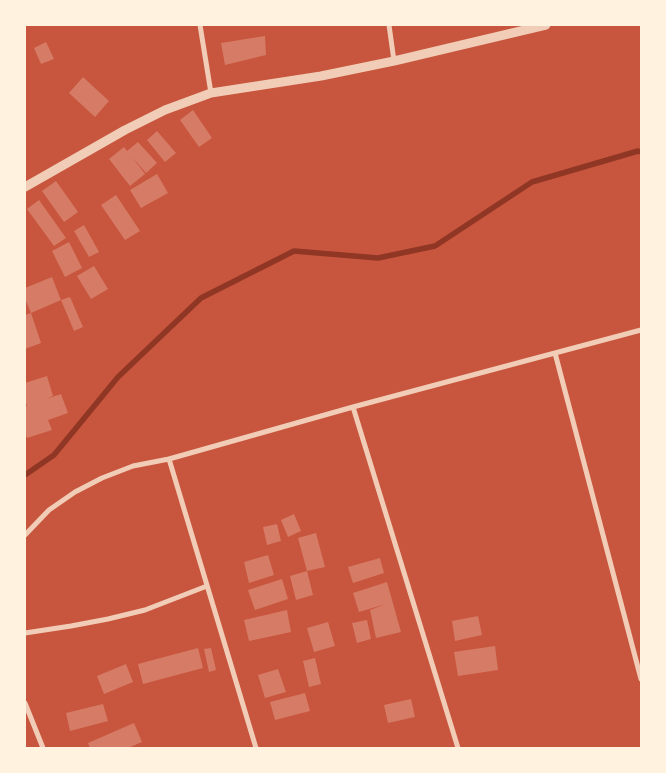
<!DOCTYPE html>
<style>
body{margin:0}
#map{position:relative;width:666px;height:773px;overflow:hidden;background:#c8553d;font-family:Cabin,sans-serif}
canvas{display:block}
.frame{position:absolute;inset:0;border:26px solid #fff3e0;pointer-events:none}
</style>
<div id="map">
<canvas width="666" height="773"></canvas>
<div class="frame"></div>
</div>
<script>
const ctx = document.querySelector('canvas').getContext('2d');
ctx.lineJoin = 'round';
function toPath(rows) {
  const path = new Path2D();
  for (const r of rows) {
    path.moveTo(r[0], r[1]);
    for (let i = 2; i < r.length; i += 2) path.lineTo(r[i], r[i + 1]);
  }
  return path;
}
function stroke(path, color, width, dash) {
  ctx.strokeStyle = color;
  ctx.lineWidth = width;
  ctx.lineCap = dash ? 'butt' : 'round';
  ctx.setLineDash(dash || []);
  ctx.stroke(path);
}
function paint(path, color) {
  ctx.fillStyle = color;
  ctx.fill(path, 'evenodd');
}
stroke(toPath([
 [25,475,54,455,118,377,201,298,294,251,378,258,435,246,532,182,638,151,641,152]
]), '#8f3625', 5.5);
paint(toPath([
 [265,36,266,55,225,65,221,43],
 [46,42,54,59,41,64,34,48],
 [83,77,109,101,95,117,69,93],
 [193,110,212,138,199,147,180,120],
 [157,131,176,153,165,162,147,140],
 [138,142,157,163,146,173,132,157,145,174,130,186,109,159,124,147,127,151],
 [157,174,168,193,141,208,130,190],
 [56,181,78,212,64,222,42,191],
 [116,195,140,231,125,240,101,205],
 [39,200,66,238,54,246,27,209],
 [84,225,99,252,89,257,74,231],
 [69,242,82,268,65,277,52,251],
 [94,266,108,289,91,299,77,276],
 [52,277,61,300,31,313,25,299,25,288],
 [70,297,83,327,74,331,61,300],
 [31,313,41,343,25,349,25,315],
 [47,376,53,396,46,399,61,394,68,413,48,420,52,430,27,438,25,432,25,407,27,406,25,400,25,383],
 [294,514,301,531,288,537,281,520],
 [277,524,281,541,267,545,263,527],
 [316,533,325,567,307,571,298,538],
 [268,555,274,575,249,583,244,562],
 [380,558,384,573,353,583,348,567],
 [307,571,313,595,296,600,290,576],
 [282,579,288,599,255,610,248,590],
 [387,582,401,632,376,638,370,610,386,604,359,612,353,593],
 [287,610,291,632,249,641,244,620],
 [478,616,482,635,455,641,452,621],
 [367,620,371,639,357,643,352,623],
 [328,622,335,646,314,652,307,628],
 [495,646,498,670,458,676,454,652],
 [198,648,203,668,143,684,138,664],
 [211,648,216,670,209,672,204,649],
 [315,658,321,684,309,687,303,661],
 [126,664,133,682,104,694,97,676],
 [278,669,286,692,265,698,258,675],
 [305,693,310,711,275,720,270,702],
 [411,699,415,717,388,723,384,705],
 [103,704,108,721,70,731,66,713],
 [134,723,142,742,128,748,90,748,88,743]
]), '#d67c66');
stroke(toPath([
 [200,25,211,93],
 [389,25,394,61],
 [555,353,641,679],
 [353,407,458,748],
 [169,459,256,748],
 [25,535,49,510,75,492,102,478,133,466,169,459,353,407,641,330],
 [25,633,71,626,108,619,145,610,207,586],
 [25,703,43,748]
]), '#f1ccb7', 5);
stroke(toPath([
 [25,187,125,130,165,110,211,93,321,76,394,61,546,25]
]), '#f1ccb7', 9);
</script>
